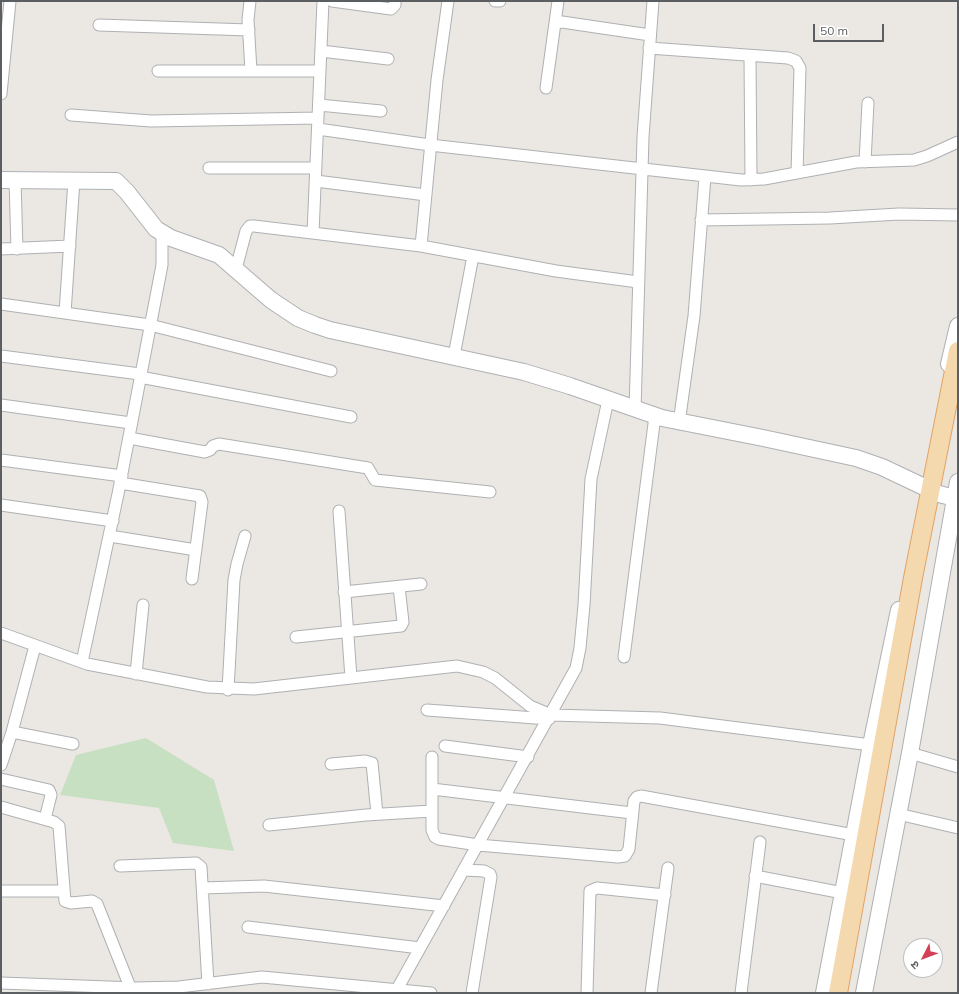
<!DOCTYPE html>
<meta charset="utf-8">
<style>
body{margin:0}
#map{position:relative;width:959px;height:994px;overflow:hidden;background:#ebe7e2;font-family:Mulish,"Noto Sans Devanagari",sans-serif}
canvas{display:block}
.frame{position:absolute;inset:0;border:2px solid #5b5f61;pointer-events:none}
.north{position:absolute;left:903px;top:938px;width:40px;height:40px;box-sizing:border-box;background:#fff;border:1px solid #bdbfc0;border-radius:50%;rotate:228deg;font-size:11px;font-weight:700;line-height:16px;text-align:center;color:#5b5f61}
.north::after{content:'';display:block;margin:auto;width:14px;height:18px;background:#d34056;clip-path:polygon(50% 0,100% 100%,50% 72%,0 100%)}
.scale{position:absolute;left:813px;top:24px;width:71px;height:18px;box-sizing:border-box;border:2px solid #5b5f61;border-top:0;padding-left:5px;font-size:12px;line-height:14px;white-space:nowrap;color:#5b5f61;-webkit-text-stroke:3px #fff;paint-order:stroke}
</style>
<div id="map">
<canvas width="959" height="994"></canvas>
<div class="frame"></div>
<div class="north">उ</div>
<div class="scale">50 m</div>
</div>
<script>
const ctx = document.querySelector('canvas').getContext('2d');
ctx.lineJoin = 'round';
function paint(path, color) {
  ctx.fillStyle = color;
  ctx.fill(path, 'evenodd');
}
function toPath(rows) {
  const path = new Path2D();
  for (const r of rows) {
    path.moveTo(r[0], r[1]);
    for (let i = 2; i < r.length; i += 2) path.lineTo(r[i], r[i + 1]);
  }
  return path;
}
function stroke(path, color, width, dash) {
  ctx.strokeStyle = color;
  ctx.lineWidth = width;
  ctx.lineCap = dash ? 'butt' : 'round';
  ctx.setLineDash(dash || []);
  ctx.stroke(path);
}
paint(toPath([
 [146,738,214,780,234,851,173,843,159,808,60,795,76,755]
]), '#c8e0c2');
const street = toPath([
 [250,1,248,20,251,71],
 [332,1,391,9,395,5,395,1],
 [495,1,500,1],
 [555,23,558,1],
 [99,25,249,30],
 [649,48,788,58,796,61,800,68,797,173],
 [321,51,388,59],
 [750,56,751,180],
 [158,71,320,71],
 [546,88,555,23,562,22,650,35],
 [1,94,10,1],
 [319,105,381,111],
 [71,115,151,121,318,118],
 [318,129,430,145,741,180,764,179,856,162,914,160,927,156,958,142],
 [865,162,868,103],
 [209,168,316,168],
 [15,180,17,249],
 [316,181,426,195],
 [701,220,830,218,899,214,958,215],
 [313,233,323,1],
 [421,246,437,80,448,1],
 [1,249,70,246],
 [236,269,246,231,250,226,254,226,421,246,556,271,638,282],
 [1,304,150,325,331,371],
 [65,313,74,180],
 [1,356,140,374],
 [454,356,473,256],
 [140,377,351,417],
 [1,405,131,423],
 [635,410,643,137,653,1],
 [679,423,694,316,705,177],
 [129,438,205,452,210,450,213,446,219,444,368,468,375,480,490,492],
 [1,460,122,476],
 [120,483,200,496,202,502,192,579],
 [1,505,113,521],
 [339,511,351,678],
 [110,536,196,550],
 [344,592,421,584],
 [1,633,87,664,207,687,254,689,457,666,483,672,495,678,530,706,551,715,660,718,871,745],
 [296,637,401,626,403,622,399,587],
 [624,657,655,416],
 [82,662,118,494,162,265,162,234],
 [136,674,143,605],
 [228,690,234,580,237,564,245,536],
 [427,710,549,719],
 [12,732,73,744],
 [445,746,528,757],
 [910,753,958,767],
 [432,757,432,830,435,837,439,839,478,845,618,857,625,856,629,849,634,801,637,797,641,796,854,835],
 [331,764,365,761,372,763,377,814],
 [1,765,12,732,35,646],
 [1,779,49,790,51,795,45,819],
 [432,789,632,813],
 [1,807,54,822,59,826,65,901,71,903,92,901,97,904,130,987],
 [898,814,958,828],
 [269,825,366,815,432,811],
 [120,866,196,863,201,867,208,984],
 [464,870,484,871,490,874,491,877,472,993],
 [755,876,843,893],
 [203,888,264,886,444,906],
 [1,891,63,891],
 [248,927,420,948],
 [1,983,135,988,179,987,262,977,431,993],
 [395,993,576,668,580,648,584,605,591,479,608,400],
 [587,993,590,891,597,888,665,895],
 [651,993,668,868],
 [741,993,760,842]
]);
const secondary = toPath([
 [1,180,116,181,127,192,156,229,171,238,219,255,271,300,298,318,315,325,330,330,524,372,570,386,662,418,763,438,856,458,882,467,939,494,955,498],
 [949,364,958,326],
 [824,993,871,745,899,610],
 [864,993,910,753,958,482]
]);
const primary = toPath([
 [838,993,913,578,958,351]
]);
stroke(street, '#aeb1b3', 13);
stroke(secondary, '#adb1b4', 18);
stroke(primary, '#e0a367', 20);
stroke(street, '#fff', 11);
stroke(secondary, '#fff', 16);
stroke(primary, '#f5d9ae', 18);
</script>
